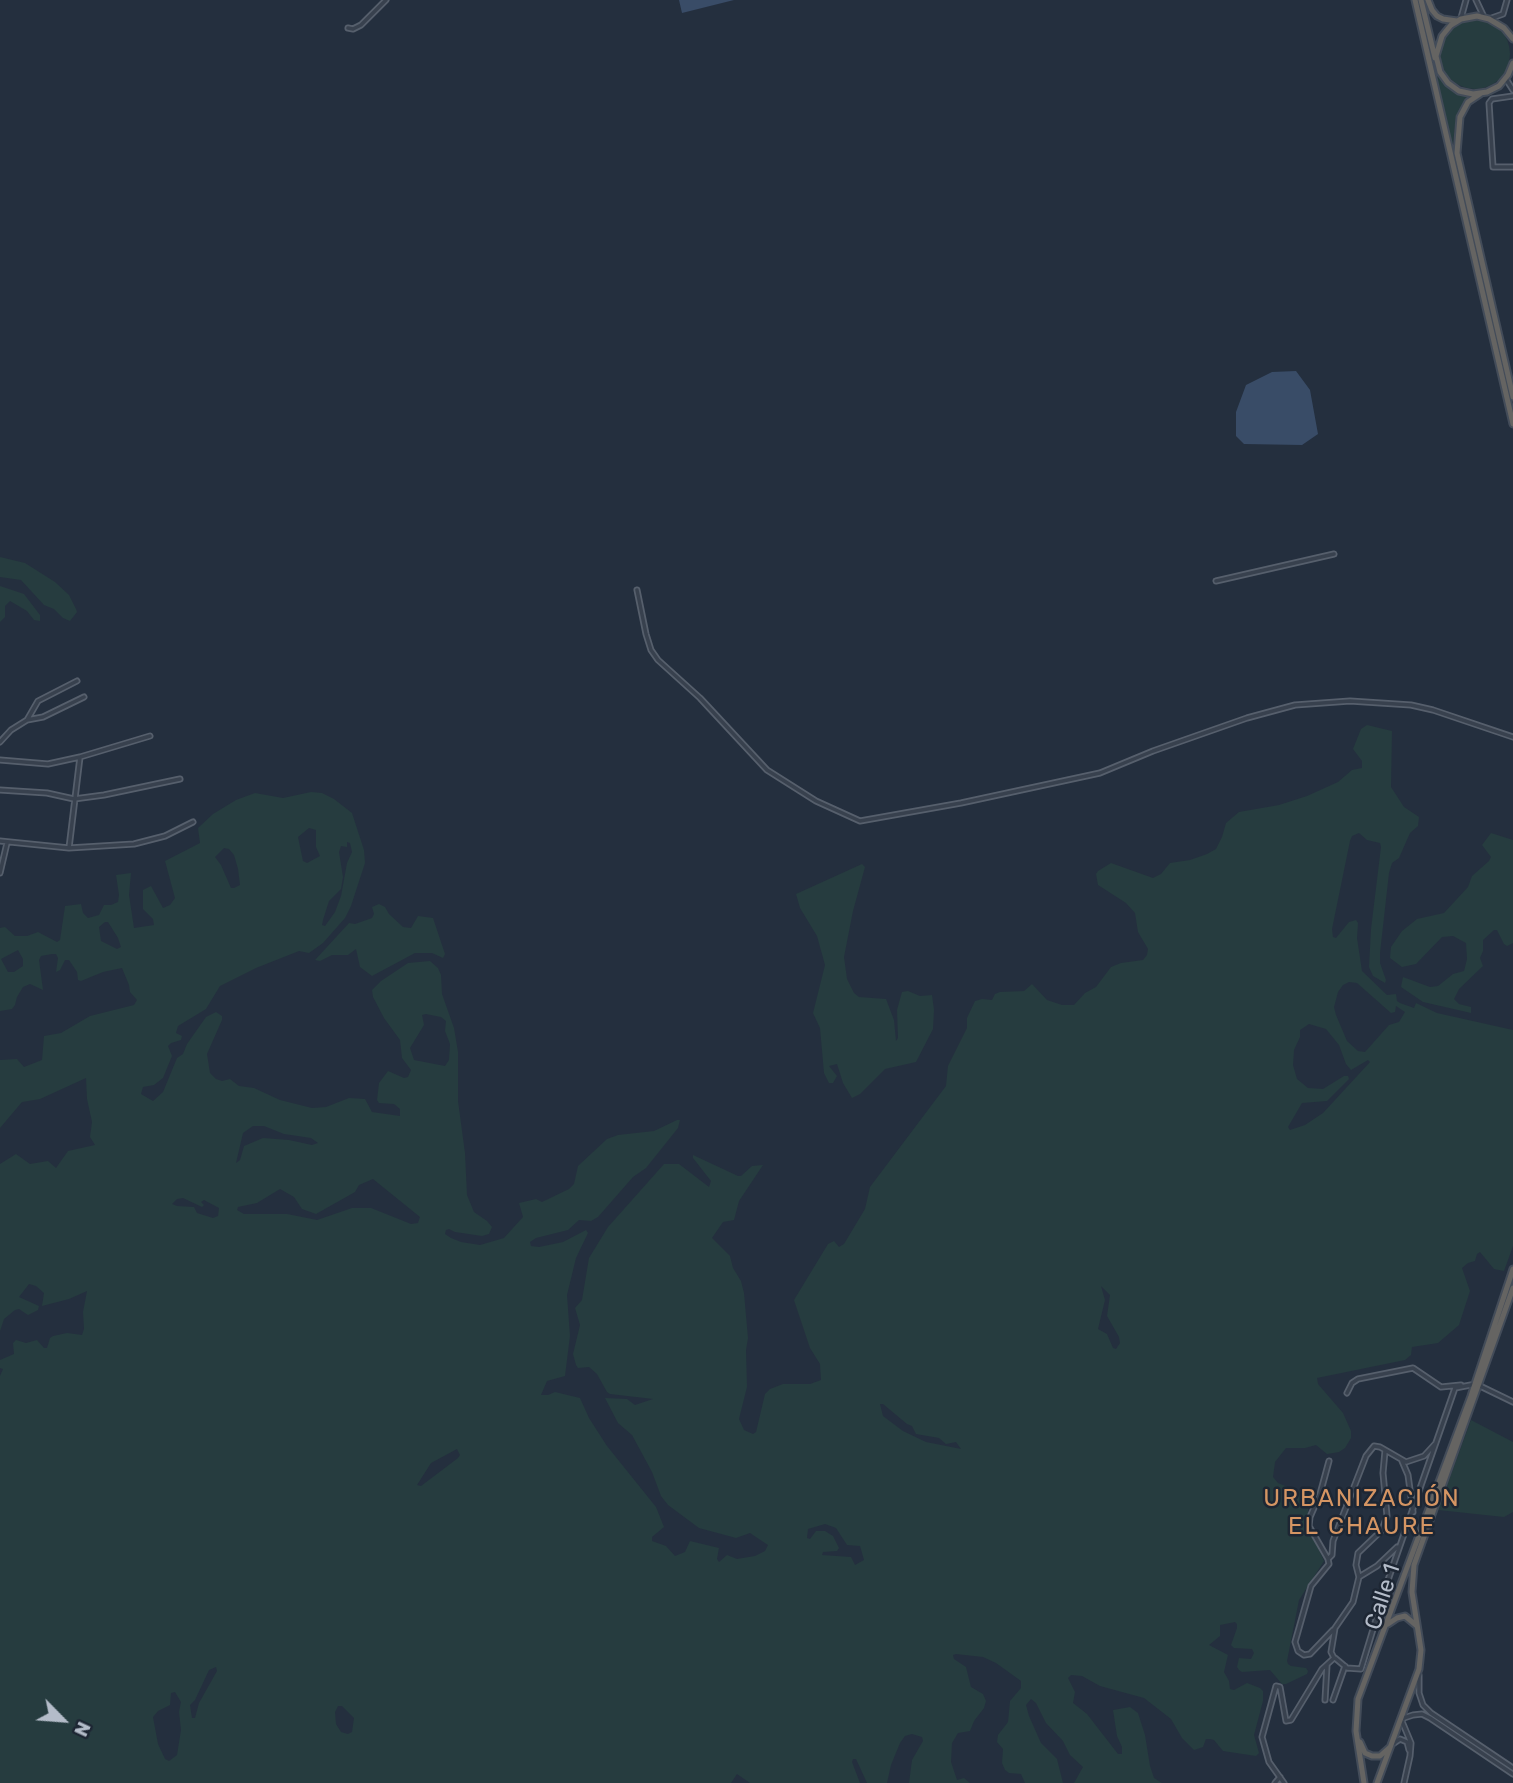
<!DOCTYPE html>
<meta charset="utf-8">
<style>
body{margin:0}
#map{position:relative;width:1513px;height:1783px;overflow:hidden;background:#242f3e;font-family:Rubik,sans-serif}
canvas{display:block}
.north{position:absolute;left:28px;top:1685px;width:70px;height:70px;-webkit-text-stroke:5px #1d2633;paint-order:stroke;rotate:115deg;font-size:19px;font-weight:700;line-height:28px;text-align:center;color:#b4bcc9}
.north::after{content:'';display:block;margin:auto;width:24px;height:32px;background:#b4bcc9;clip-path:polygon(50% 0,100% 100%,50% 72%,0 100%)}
</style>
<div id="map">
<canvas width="1513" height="1783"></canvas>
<div class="north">N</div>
</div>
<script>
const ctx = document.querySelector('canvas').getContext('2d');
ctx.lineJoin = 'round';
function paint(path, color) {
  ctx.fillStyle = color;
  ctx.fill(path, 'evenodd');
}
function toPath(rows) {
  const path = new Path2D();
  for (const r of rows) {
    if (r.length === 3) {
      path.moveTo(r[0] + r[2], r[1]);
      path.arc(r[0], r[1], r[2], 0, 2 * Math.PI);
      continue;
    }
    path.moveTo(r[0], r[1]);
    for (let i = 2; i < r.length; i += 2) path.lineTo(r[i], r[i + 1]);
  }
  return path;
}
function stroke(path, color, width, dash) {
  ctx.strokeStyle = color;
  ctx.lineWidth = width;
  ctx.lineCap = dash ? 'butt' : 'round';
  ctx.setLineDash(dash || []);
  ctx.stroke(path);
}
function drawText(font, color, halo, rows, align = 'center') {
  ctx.font = font + ' Rubik,sans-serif';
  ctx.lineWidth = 5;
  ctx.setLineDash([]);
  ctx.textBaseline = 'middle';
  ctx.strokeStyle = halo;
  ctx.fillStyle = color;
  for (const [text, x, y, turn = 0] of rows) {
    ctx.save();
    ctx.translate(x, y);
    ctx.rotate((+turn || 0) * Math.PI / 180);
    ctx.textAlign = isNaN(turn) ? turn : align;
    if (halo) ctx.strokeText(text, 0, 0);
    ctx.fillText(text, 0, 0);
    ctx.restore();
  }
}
paint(toPath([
 [1475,54,35],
 [1437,77,1468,98,1456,116,1453,143,1450,143],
 [0,557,25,563,55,582,69,595,76,609,77,612,70,621,63,618,54,609,44,605,21,580,0,577],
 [0,586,24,594,40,615,40,621,34,620,27,611,10,601,5,606,5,617,0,622],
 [1367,725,1392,731,1391,787,1404,807,1419,817,1418,826,1410,833,1399,858,1392,863,1389,873,1380,953,1380,963,1386,980,1385,983,1373,976,1369,967,1371,929,1381,847,1380,843,1367,840,1359,833,1352,836,1350,841,1332,929,1333,937,1336,938,1349,922,1356,920,1358,923,1357,938,1362,971,1387,995,1396,994,1397,1001,1400,1003,1414,1008,1416,1003,1437,1013,1513,1030,1513,1246,1504,1271,1494,1269,1480,1252,1477,1254,1475,1261,1468,1263,1462,1268,1470,1291,1459,1325,1438,1343,1412,1347,1411,1355,1405,1360,1317,1378,1318,1384,1343,1413,1351,1431,1351,1438,1345,1448,1339,1452,1327,1454,1316,1445,1305,1448,1286,1448,1275,1462,1273,1477,1278,1483,1295,1490,1302,1491,1312,1486,1313,1490,1308,1510,1308,1526,1324,1561,1299,1600,1287,1661,1288,1664,1291,1666,1306,1668,1308,1671,1307,1674,1286,1684,1282,1684,1270,1670,1242,1672,1239,1670,1237,1667,1239,1658,1251,1659,1254,1653,1252,1649,1234,1648,1231,1645,1237,1628,1237,1624,1235,1622,1220,1625,1220,1636,1209,1645,1228,1655,1224,1672,1229,1681,1230,1689,1234,1690,1247,1683,1260,1688,1263,1691,1263,1701,1254,1735,1259,1753,1256,1756,1223,1751,1214,1740,1210,1739,1206,1739,1203,1747,1194,1750,1182,1738,1171,1719,1144,1698,1100,1686,1082,1676,1071,1675,1068,1678,1075,1692,1073,1703,1087,1714,1118,1754,1122,1754,1122,1747,1117,1736,1113,1710,1130,1707,1138,1713,1145,1735,1150,1766,1154,1778,1162,1783,1074,1783,1083,1767,1070,1755,1063,1741,1046,1723,1036,1703,1031,1699,1026,1705,1029,1716,1041,1743,1057,1759,1063,1783,1025,1783,1021,1774,1009,1773,1005,1770,1002,1763,1003,1749,997,1742,998,1735,1008,1722,1010,1701,1021,1688,1021,1681,996,1663,983,1657,956,1654,953,1655,954,1659,966,1667,971,1687,983,1694,986,1701,984,1708,974,1721,970,1731,958,1733,952,1743,951,1762,957,1780,964,1778,970,1783,909,1783,912,1760,923,1741,922,1737,912,1734,905,1736,900,1743,891,1765,887,1783,867,1783,856,1759,853,1759,852,1762,860,1783,750,1783,737,1774,731,1783,0,1783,0,1376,3,1369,0,1368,0,1360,14,1354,13,1343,16,1340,26,1343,37,1340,44,1348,47,1348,50,1338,53,1336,67,1333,82,1335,84,1329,83,1312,87,1291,69,1299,42,1306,44,1293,36,1286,29,1284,19,1297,39,1306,38,1310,28,1315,19,1309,15,1310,4,1319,0,1331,0,1164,16,1154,30,1164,48,1161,56,1168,68,1151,95,1145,90,1137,92,1122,87,1099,86,1078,40,1099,22,1102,0,1128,0,1060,17,1059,24,1067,42,1060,44,1036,61,1033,90,1016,134,1005,137,1000,130,992,129,985,122,968,103,972,81,981,78,980,77,972,69,960,65,960,60,970,56,972,58,958,56,954,52,954,41,956,39,960,43,990,30,984,23,987,17,997,15,1005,12,1009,0,1011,0,928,5,927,15,936,27,936,38,932,57,942,60,940,65,906,81,904,83,913,88,918,99,915,104,905,111,905,118,902,119,895,116,875,131,873,129,895,134,928,154,925,153,919,143,909,143,890,151,886,163,908,170,905,175,898,165,861,200,843,198,828,213,814,236,800,255,793,283,798,311,792,322,793,334,799,352,813,364,850,365,863,351,906,345,918,323,943,309,953,299,951,256,968,220,986,206,1009,178,1026,176,1033,182,1036,181,1040,171,1043,168,1046,172,1056,163,1078,154,1085,143,1087,141,1094,153,1101,163,1092,177,1058,183,1054,187,1044,206,1017,216,1012,222,1016,222,1020,207,1054,210,1073,216,1079,222,1081,230,1079,239,1086,254,1088,280,1100,312,1108,326,1107,349,1098,365,1099,372,1112,400,1116,400,1109,394,1104,379,1103,377,1100,379,1083,388,1071,404,1078,408,1077,411,1070,402,1058,400,1040,384,1018,373,997,372,990,381,981,408,963,430,961,438,968,441,975,442,994,454,1028,458,1052,458,1101,465,1153,467,1195,474,1212,487,1221,492,1227,489,1234,482,1236,455,1232,449,1229,446,1230,445,1234,451,1238,461,1242,480,1245,504,1238,523,1217,519,1203,536,1199,542,1202,569,1189,574,1184,578,1166,607,1139,618,1135,654,1131,677,1120,680,1120,678,1128,646,1168,633,1177,598,1217,591,1221,579,1220,568,1230,536,1238,530,1242,531,1246,539,1247,563,1242,586,1230,588,1233,576,1258,567,1295,570,1336,565,1376,547,1381,541,1395,548,1395,555,1392,580,1398,589,1418,607,1446,656,1507,664,1527,652,1537,652,1541,666,1546,675,1556,685,1552,690,1541,719,1548,717,1559,719,1562,727,1555,737,1559,755,1556,765,1551,768,1545,750,1533,736,1538,699,1528,668,1505,661,1496,652,1472,632,1435,618,1423,605,1398,627,1399,635,1405,653,1399,610,1394,607,1392,597,1374,589,1367,578,1368,576,1365,573,1354,580,1325,575,1308,582,1300,589,1258,608,1227,664,1164,679,1164,709,1187,711,1181,693,1158,693,1155,738,1176,741,1176,752,1166,763,1165,739,1201,734,1220,723,1222,712,1238,730,1256,733,1268,741,1281,744,1293,748,1338,746,1350,747,1387,739,1419,744,1430,753,1434,756,1432,765,1394,770,1389,783,1384,810,1384,821,1380,820,1364,810,1348,794,1300,828,1244,834,1241,839,1247,844,1244,865,1209,870,1187,946,1086,948,1066,967,1028,967,1018,975,1001,982,999,992,1000,995,994,1000,992,1024,991,1032,984,1047,1000,1062,1005,1074,1005,1085,993,1096,987,1111,967,1121,963,1143,960,1147,955,1148,949,1138,932,1135,913,1126,903,1098,885,1096,874,1098,871,1111,863,1153,878,1161,874,1170,863,1190,860,1207,854,1216,849,1222,837,1226,823,1239,812,1279,805,1307,796,1338,782,1352,770,1362,768,1362,761,1353,749,1361,729],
 [309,828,316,830,316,847,320,856,307,863,303,861,298,837],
 [347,842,350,843,352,852,347,863,341,896,335,912,325,926,322,925,323,920,329,901,341,889,343,877,339,852,341,846,347,847],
 [224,848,229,849,234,855,238,869,240,885,234,888,231,888,221,865,215,857],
 [105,922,108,922,118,938,121,947,117,949,101,941,99,927],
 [18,950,23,959,23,966,14,972,8,972,1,959],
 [1349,982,1357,983,1391,1013,1395,1012,1396,1006,1405,1012,1399,1022,1389,1025,1365,1052,1358,1051,1347,1041,1336,1015,1334,1007,1338,992,1343,985],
 [426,1014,441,1017,446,1021,445,1031,450,1044,449,1060,445,1066,414,1060,410,1048,424,1025,422,1015],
 [1309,1024,1326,1029,1339,1045,1346,1064,1351,1070,1368,1060,1370,1062,1323,1113,1305,1125,1290,1130,1288,1127,1302,1103,1327,1101,1349,1079,1348,1076,1344,1076,1323,1089,1308,1088,1297,1079,1293,1065,1294,1050,1300,1037,1300,1030],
 [253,1126,264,1126,284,1134,311,1138,318,1143,312,1145,289,1140,263,1138,244,1146,240,1160,236,1163,243,1133],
 [373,1179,420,1217,418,1223,411,1224,371,1208,352,1208,317,1220,287,1214,244,1214,237,1210,238,1207,257,1203,280,1189,294,1197,302,1209,316,1214,355,1192,359,1185],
 [183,1198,202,1207,204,1205,201,1202,204,1200,219,1208,218,1216,213,1218,197,1213,194,1207,177,1206,172,1204,177,1199],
 [1101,1286,1110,1295,1107,1316,1119,1337,1120,1343,1116,1349,1113,1348,1107,1334,1098,1329,1105,1300],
 [880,1404,883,1404,907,1424,912,1426,916,1434,939,1438,946,1444,956,1442,961,1449,926,1442,903,1431,883,1416],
 [457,1449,460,1455,458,1458,421,1486,417,1485,431,1463],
 [825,1524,836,1528,847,1545,860,1546,864,1560,855,1565,851,1557,822,1555,823,1552,837,1551,839,1548,833,1536,825,1531,816,1531,810,1539,807,1538,808,1529],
 [216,1667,217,1671,199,1703,195,1718,192,1718,190,1705,195,1700,209,1670],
 [175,1692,181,1702,179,1712,181,1730,177,1755,169,1761,165,1759,158,1744,153,1717,158,1711,170,1705,171,1693],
 [338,1706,342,1706,354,1718,352,1732,348,1734,341,1732,336,1724,335,1712],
 [1491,833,1513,840,1513,943,1507,946,1504,944,1497,930,1494,930,1483,940,1483,951,1480,958,1483,966,1459,989,1454,999,1459,1004,1471,1007,1471,1013,1423,1002,1401,987,1403,977,1430,987,1438,986,1453,974,1464,971,1467,959,1466,943,1453,936,1442,937,1416,964,1402,967,1390,958,1391,947,1402,931,1417,919,1444,913,1468,887,1472,876,1489,861,1491,857,1482,845],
 [862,864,865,867,853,911,844,957,847,979,854,993,859,997,886,999,894,1020,896,1041,898,1038,897,1010,902,992,908,991,920,996,932,995,934,1010,933,1029,916,1062,885,1069,860,1094,852,1098,843,1083,837,1064,829,1066,837,1076,833,1083,829,1083,824,1073,820,1028,813,1013,825,965,817,936,800,908,796,894],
 [379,904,385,907,389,914,403,927,411,928,418,916,433,918,445,954,443,958,432,953,415,953,372,976,360,967,356,949,348,955,332,955,320,961,315,960,349,923,355,924,372,918,374,914,372,907],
 [1471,1420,1513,1442,1513,1512,1504,1517,1438,1510]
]), '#263c3f');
paint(toPath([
 [679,0,734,0,682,13],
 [1296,371,1310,390,1318,434,1302,445,1244,444,1236,436,1236,412,1246,385,1272,372]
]), '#394c67');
const minor = toPath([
 [1476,0,1484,17],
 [1461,18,1466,0],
 [348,28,353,29,361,25,386,0],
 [1506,79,1513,90],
 [1513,96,1492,99,1489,103,1493,167,1513,167],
 [1216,581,1334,554],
 [637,590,646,634,651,650,658,660,700,698,767,770,816,801,860,821,961,803,1100,773,1153,751,1247,718,1295,705,1350,701,1411,705,1433,710,1513,737],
 [27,720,43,717,84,697],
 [0,742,11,730,27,720,38,701,77,681],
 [0,760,48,764,80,757,150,736],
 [0,790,47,793,74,799,104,795,180,779],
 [0,841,69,848,134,844,165,836,193,822],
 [69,848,80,757],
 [0,873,7,843],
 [1480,1386,1513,1402],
 [1347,1393,1352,1383,1358,1379,1413,1368,1441,1387,1461,1385],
 [1402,1461,1408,1475,1413,1512],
 [1328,1559,1309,1526,1310,1517,1320,1494,1329,1461],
 [1359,1577,1377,1566,1397,1547],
 [1333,1630,1310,1654,1304,1655,1298,1651,1295,1642,1311,1586,1329,1564,1328,1559,1332,1555,1333,1541,1366,1456,1374,1446,1380,1447,1406,1462,1424,1456,1435,1444],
 [1335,1658,1347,1668,1361,1669,1388,1580,1455,1388,1476,1384],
 [1419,1675,1419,1693,1423,1705,1431,1713,1513,1768],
 [1325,1700,1327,1665],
 [1333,1700,1345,1666],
 [1391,1745,1400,1739,1407,1742,1409,1750],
 [1275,1783,1280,1777],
 [1284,1783,1269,1762,1262,1737,1276,1686,1280,1687,1286,1721,1291,1720,1322,1669,1334,1658,1331,1652,1335,1628,1353,1602,1359,1577,1356,1565,1358,1553,1382,1530,1387,1516,1383,1473,1385,1451],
 [1404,1783,1410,1756,1411,1743,1401,1719,1413,1715,1422,1714,1430,1718,1513,1774]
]);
const tertiary = toPath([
 [1489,19,1503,14,1507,0]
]);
const trunk = toPath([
 [1415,0,1513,424],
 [1421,0,1435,58],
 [1428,0,1432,10,1437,16,1443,19,1457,21],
 [1513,39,1504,28,1489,19,1477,16,1461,19,1451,25,1442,36,1436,56,1440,72,1448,83,1459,91,1473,94,1487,92,1499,86,1508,75,1513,63],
 [1480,94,1468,102,1460,117,1457,153,1513,397],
 [1388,1624,1397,1618,1405,1616,1417,1626],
 [1360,1742,1365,1753,1372,1756,1380,1756,1389,1748],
 [1364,1783,1356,1731,1358,1699,1471,1396,1513,1269],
 [1377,1783,1419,1669,1421,1650,1412,1592,1414,1565,1513,1288]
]);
stroke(minor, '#565f6c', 7);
stroke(tertiary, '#565f6c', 7);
stroke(trunk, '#434c59', 9);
stroke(minor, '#38414e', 3.5);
stroke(tertiary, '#38414e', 3.5);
stroke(trunk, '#656462', 5);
drawText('23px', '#b4bcc9', '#1d2633', [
 ["Calle 1",1383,1597,-72]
]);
ctx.letterSpacing = '2px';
drawText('24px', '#d59563', '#1d2633', [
 ["URBANIZACIÓN",1362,1499],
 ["EL CHAURE",1362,1527]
]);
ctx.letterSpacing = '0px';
</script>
